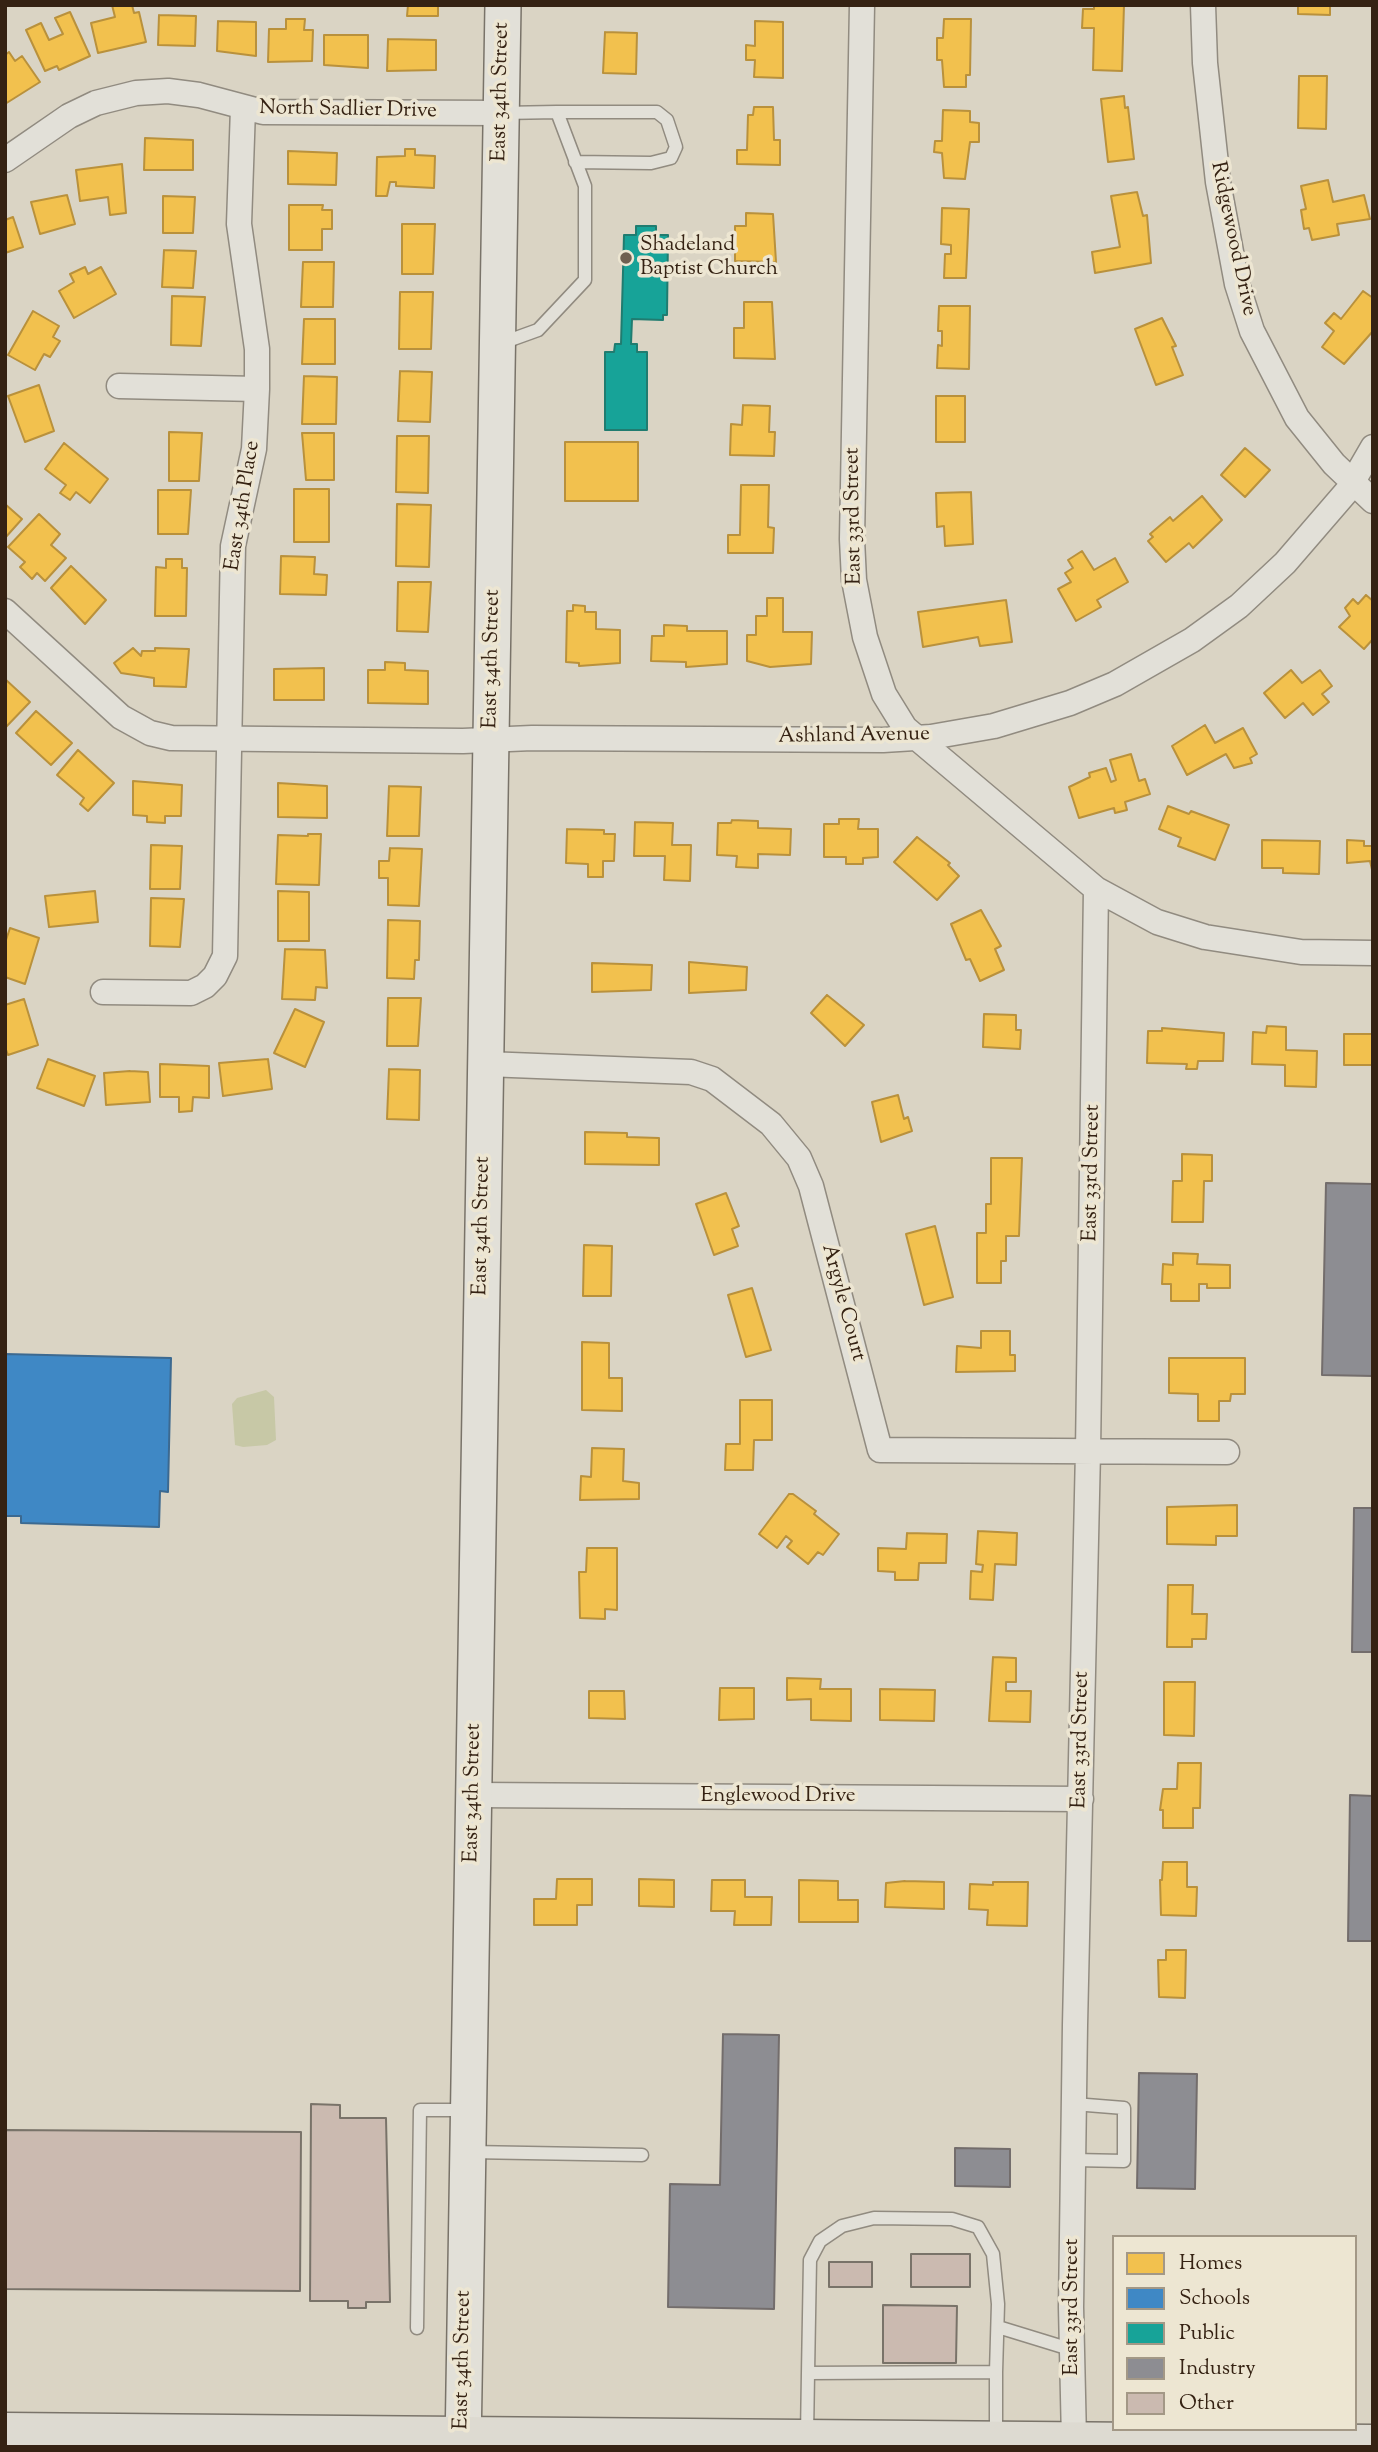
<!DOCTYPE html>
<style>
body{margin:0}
#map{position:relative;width:1378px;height:2452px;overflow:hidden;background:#dad4c4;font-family:"Sorts Mill Goudy",serif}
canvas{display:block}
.frame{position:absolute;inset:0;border:7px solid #352213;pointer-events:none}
.legend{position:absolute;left:1112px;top:2235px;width:245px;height:196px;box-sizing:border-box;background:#ede6d2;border:2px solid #a39886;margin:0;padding:9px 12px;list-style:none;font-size:21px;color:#352213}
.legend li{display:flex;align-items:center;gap:14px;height:35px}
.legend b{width:35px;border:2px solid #a39886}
</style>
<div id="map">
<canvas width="1378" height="2452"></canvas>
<div class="frame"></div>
<ul class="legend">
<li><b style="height:19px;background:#f2c14e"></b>Homes</li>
<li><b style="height:19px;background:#3f88c5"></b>Schools</li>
<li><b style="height:19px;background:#17a398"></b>Public</li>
<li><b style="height:19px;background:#8d8d92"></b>Industry</li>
<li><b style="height:19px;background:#cbbab0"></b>Other</li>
</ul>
</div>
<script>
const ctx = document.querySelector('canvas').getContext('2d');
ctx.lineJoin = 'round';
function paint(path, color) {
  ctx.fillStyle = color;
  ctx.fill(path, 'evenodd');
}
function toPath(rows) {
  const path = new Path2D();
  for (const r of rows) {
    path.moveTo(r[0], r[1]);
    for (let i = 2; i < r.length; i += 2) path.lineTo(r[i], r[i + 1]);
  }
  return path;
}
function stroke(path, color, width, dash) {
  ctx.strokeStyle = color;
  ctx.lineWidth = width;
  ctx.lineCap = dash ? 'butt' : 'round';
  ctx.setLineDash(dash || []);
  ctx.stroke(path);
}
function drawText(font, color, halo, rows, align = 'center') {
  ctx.font = font + ' "Sorts Mill Goudy",serif';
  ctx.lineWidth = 7;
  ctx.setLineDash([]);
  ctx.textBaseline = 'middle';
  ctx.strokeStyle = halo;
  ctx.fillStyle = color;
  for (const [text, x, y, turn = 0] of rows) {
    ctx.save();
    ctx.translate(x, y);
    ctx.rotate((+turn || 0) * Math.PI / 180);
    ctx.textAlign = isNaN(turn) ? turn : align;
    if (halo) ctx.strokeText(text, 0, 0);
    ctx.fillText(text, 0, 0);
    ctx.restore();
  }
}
paint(toPath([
 [266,1390,274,1397,276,1440,267,1445,243,1447,235,1445,232,1404,237,1398]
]), '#c7c8a6');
const homes = toPath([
 [112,5,132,5,134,13,139,12,146,42,98,53,91,23,115,17,112,5],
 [408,5,438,5,438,16,407,16,408,5],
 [1094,5,1124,5,1122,71,1093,70,1094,28,1082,28,1083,9,1094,9,1094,5],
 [1298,5,1330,5,1330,15,1298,14,1298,5],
 [70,12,90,56,59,70,57,66,45,71,26,30,41,23,49,40,63,34,55,18,70,12],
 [159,15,196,16,195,46,158,45,159,15],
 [286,19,305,19,304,30,313,30,312,61,268,62,269,29,286,29,286,19],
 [944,19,971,19,970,75,966,75,966,87,944,87,942,60,937,60,937,38,943,38,944,19],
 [218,21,256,22,256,56,217,51,218,21],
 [755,21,783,22,783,78,754,77,755,60,746,60,746,45,755,46,755,21],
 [605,32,637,33,636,74,603,73,605,32],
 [324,35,368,35,368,68,324,65,324,35],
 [388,39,436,40,436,70,387,71,388,39],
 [9,52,15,61,22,56,40,82,5,104,5,55,9,52],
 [1299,76,1327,76,1326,129,1298,128,1299,76],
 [1124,96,1125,108,1128,107,1134,159,1108,162,1101,99,1124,96],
 [754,107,773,107,774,140,780,140,780,165,737,164,737,150,747,150,748,115,753,115,754,107],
 [943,110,970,111,970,122,979,123,979,142,970,142,965,179,944,178,942,153,934,152,935,141,942,141,943,110],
 [145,138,193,140,193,170,144,170,145,138],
 [405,149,415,149,415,155,435,156,434,188,396,186,396,182,390,182,387,196,376,196,377,157,405,156,405,149],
 [288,151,337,153,336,185,288,184,288,151],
 [122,164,126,213,110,215,108,197,80,201,76,170,122,164],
 [1328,180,1333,202,1364,195,1370,219,1337,224,1339,235,1312,240,1309,228,1304,229,1301,210,1306,209,1301,186,1328,180],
 [1137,192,1143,216,1147,215,1151,263,1095,273,1092,252,1120,247,1111,196,1137,192],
 [67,195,75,224,40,234,31,202,67,195],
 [163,196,195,197,193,233,163,233,163,196],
 [289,205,323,205,322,210,332,210,332,229,322,229,322,250,289,250,289,205],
 [942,208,969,209,966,278,944,278,945,254,951,254,951,245,941,244,942,208],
 [746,213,773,214,776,262,735,261,735,226,746,226,746,213],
 [13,217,23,247,5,253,5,220,13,217],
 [402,224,435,224,433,274,402,274,402,224],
 [164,250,196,251,193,288,162,287,164,250],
 [303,262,334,262,333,307,301,307,303,262],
 [85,267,88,274,101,267,116,294,74,318,59,291,74,282,70,274,85,267],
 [1363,291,1373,298,1373,331,1344,364,1322,347,1334,331,1325,323,1334,313,1341,319,1363,291],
 [400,292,433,292,431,349,399,349,400,292],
 [172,296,205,297,201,346,171,345,172,296],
 [744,302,772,302,775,359,734,358,734,328,744,328,744,302],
 [939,306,970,306,969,369,937,368,938,345,942,346,942,331,938,331,939,306],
 [33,311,59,326,53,337,60,341,50,357,44,354,35,370,8,355,33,311],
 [1162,318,1176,346,1172,347,1183,375,1156,385,1135,329,1162,318],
 [304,319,335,319,335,364,302,364,304,319],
 [400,371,432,372,430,422,398,421,400,371],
 [304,376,337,377,336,424,302,424,304,376],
 [39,385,54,431,25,442,8,396,39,385],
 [936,396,965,396,965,442,936,442,936,396],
 [743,405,770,406,769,432,775,432,774,456,730,455,731,424,742,425,743,405],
 [169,432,202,433,199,481,169,481,169,432],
 [302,433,334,433,334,480,306,480,302,433],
 [397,436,429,436,428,493,396,492,397,436],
 [565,442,638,442,638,501,565,501,565,442],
 [64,443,108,479,90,503,76,492,70,500,60,493,66,485,45,469,64,443],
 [1245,448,1270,470,1245,497,1221,475,1245,448],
 [741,485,769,485,768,527,774,528,773,553,728,553,728,535,740,535,741,485],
 [294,489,329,489,329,542,294,542,294,489],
 [158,490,191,490,188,534,158,534,158,490],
 [971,492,973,544,945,546,944,526,937,527,936,493,971,492],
 [1202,496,1222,520,1193,548,1189,543,1166,562,1148,541,1153,537,1150,534,1170,517,1173,521,1202,496],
 [5,504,22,519,5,538,5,504],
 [397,504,431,505,429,567,396,566,397,504],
 [39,514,60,534,51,545,66,558,45,581,37,573,32,579,20,567,25,562,8,547,39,514],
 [1082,551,1094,570,1115,558,1128,582,1097,600,1101,607,1076,621,1058,589,1071,582,1065,573,1073,568,1068,560,1082,551],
 [281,556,315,557,314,574,327,575,326,595,280,594,281,556],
 [166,559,182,559,182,568,187,568,186,616,155,616,156,567,166,568,166,559],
 [71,566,106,600,85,624,51,588,71,566],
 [398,582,431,582,428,632,397,631,398,582],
 [1366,595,1373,601,1373,639,1364,649,1339,627,1350,616,1345,608,1353,599,1358,604,1366,595],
 [767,598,783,598,783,632,812,632,811,664,770,667,747,661,747,635,756,635,756,616,767,616,767,598],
 [1006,600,1012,642,980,646,978,637,923,647,918,612,1006,600],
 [573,605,585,606,585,612,596,612,596,629,620,630,620,663,579,666,579,663,566,662,567,611,573,611,573,605],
 [664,625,687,626,687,631,727,631,727,664,686,667,686,662,651,661,652,636,664,636,664,625],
 [133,648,141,656,142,651,155,651,155,648,189,649,186,687,154,686,154,678,121,673,114,663,133,648],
 [385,662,405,663,405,670,428,671,428,704,368,703,368,670,385,670,385,662],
 [324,668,324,700,274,700,274,669,324,668],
 [1291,670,1302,683,1320,670,1332,686,1322,694,1329,702,1313,715,1303,703,1285,718,1264,693,1291,670],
 [5,679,30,702,5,728,5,679],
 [36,711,72,743,51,765,16,733,36,711],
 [1205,725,1215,743,1243,728,1257,754,1250,758,1252,763,1234,768,1226,754,1187,775,1172,746,1205,725],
 [78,750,114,783,88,811,80,804,84,798,57,775,78,750],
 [1131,754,1139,781,1145,779,1150,794,1125,802,1127,810,1115,813,1114,808,1079,818,1069,787,1090,777,1089,773,1106,768,1111,782,1116,780,1110,760,1131,754],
 [133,781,182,785,181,816,165,816,165,823,147,822,147,816,133,815,133,781],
 [278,783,327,786,327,818,278,817,278,783],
 [389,786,421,787,419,836,387,836,389,786],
 [1168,806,1189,814,1191,811,1229,825,1215,860,1178,846,1181,838,1159,829,1168,806],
 [839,819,859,819,858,829,878,829,878,857,863,858,863,864,846,864,846,857,824,857,824,824,839,824,839,819],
 [732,820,758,821,758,828,791,829,790,855,758,854,758,868,736,867,737,856,717,855,718,823,731,823,732,820],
 [635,822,673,823,672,845,691,845,690,881,664,880,665,856,634,856,635,822],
 [567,829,604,830,604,834,615,834,614,861,603,861,603,877,588,877,588,864,566,863,567,829],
 [308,834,321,834,319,885,276,884,278,835,308,836,308,834],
 [917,837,950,863,948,865,959,876,937,900,894,862,917,837],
 [1262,840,1320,841,1319,874,1283,873,1283,868,1262,868,1262,840],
 [1347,840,1364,841,1364,846,1373,846,1373,874,1370,861,1347,863,1347,840],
 [151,845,182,846,180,889,150,889,151,845],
 [390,848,422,849,419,906,388,905,388,878,379,878,379,861,389,861,390,848],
 [95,891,98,922,49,927,45,896,95,891],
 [278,891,309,892,309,941,278,941,278,891],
 [151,898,184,899,180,947,150,946,151,898],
 [981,910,1001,946,995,949,1004,970,980,981,970,959,966,960,951,924,981,910],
 [388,920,420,921,419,960,415,960,414,979,387,978,388,920],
 [10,928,39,938,25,984,5,977,5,943,10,928],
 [285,949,325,950,327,988,316,987,315,1000,282,999,285,949],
 [689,962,747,967,746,990,689,993,689,962],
 [592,963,652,965,651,990,592,992,592,963],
 [827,995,864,1025,845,1046,811,1013,827,995],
 [388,998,421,998,418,1046,387,1046,388,998],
 [24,999,38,1045,8,1055,5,1047,5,1005,24,999],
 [295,1009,324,1022,305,1067,274,1053,295,1009],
 [984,1014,1016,1015,1016,1030,1021,1030,1020,1049,983,1047,984,1014],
 [1267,1026,1286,1027,1286,1050,1317,1051,1316,1087,1285,1086,1285,1065,1252,1064,1253,1032,1266,1033,1267,1026],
 [1162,1028,1224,1033,1223,1061,1198,1061,1197,1069,1186,1069,1187,1064,1147,1063,1148,1031,1162,1031,1162,1028],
 [1344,1034,1373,1034,1373,1065,1344,1065,1344,1034],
 [48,1059,95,1076,84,1106,37,1088,48,1059],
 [268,1059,272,1089,223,1096,219,1063,268,1059],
 [160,1064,209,1066,209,1098,193,1097,192,1111,179,1112,179,1097,160,1097,160,1064],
 [389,1069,420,1070,419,1120,387,1119,389,1069],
 [130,1071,148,1072,150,1102,106,1105,104,1073,130,1071],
 [898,1095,904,1119,908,1117,912,1131,881,1142,872,1102,898,1095],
 [585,1132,627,1133,627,1137,659,1138,659,1165,585,1164,585,1132],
 [1182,1154,1212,1155,1212,1181,1204,1181,1203,1222,1172,1222,1173,1181,1182,1181,1182,1154],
 [991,1158,1022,1158,1019,1236,1006,1236,1006,1261,1001,1261,1001,1283,977,1283,977,1233,986,1233,986,1204,991,1204,991,1158],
 [726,1193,739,1226,732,1229,738,1246,714,1255,696,1204,726,1193],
 [935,1226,953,1297,924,1305,906,1234,935,1226],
 [584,1245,612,1246,611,1296,583,1296,584,1245],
 [1173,1253,1198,1254,1197,1264,1230,1265,1230,1288,1207,1288,1207,1284,1199,1284,1199,1301,1171,1301,1171,1284,1162,1284,1163,1264,1173,1265,1173,1253],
 [752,1288,771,1350,746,1357,728,1295,752,1288],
 [981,1331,1010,1331,1010,1355,1015,1355,1015,1371,956,1372,957,1346,981,1348,981,1331],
 [582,1342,609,1343,609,1378,622,1378,622,1411,582,1410,582,1342],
 [1169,1358,1245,1358,1245,1394,1231,1394,1230,1401,1219,1401,1219,1421,1198,1421,1198,1394,1169,1393,1169,1358],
 [740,1400,772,1400,772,1440,754,1440,753,1470,725,1470,726,1444,740,1444,740,1400],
 [592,1448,624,1449,623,1481,639,1483,639,1499,580,1500,581,1476,591,1477,592,1448],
 [789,1494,793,1494,816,1511,814,1514,839,1534,823,1555,818,1552,808,1564,787,1547,792,1541,786,1536,777,1548,759,1534,789,1494],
 [1237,1505,1237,1536,1216,1536,1216,1545,1167,1544,1167,1507,1237,1505],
 [978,1531,1017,1533,1016,1565,995,1564,993,1600,970,1599,971,1571,982,1572,983,1565,976,1564,978,1531],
 [907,1533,947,1534,946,1563,919,1563,918,1580,895,1580,895,1572,878,1571,878,1548,906,1549,907,1533],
 [587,1548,617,1548,617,1610,605,1609,605,1619,580,1618,579,1572,586,1572,587,1548],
 [1168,1585,1193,1585,1192,1614,1207,1614,1206,1639,1192,1639,1192,1647,1167,1647,1168,1585],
 [993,1657,1016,1658,1016,1682,1006,1682,1006,1691,1031,1691,1030,1722,989,1721,993,1657],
 [787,1678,821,1679,820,1689,851,1689,851,1721,811,1720,811,1699,787,1700,787,1678],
 [1164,1682,1195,1682,1194,1736,1164,1735,1164,1682],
 [720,1688,754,1688,754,1719,719,1720,720,1688],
 [880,1689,935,1690,934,1721,880,1720,880,1689],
 [589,1691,624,1691,625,1719,589,1718,589,1691],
 [1178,1763,1201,1763,1200,1808,1193,1808,1193,1828,1163,1828,1163,1810,1160,1810,1163,1789,1177,1789,1178,1763],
 [1163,1862,1187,1862,1187,1887,1197,1887,1196,1916,1161,1915,1160,1880,1162,1880,1163,1862],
 [557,1879,592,1879,592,1905,577,1905,577,1925,534,1925,534,1899,556,1899,557,1879],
 [639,1879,674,1880,674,1907,639,1906,639,1879],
 [712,1880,745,1880,745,1897,772,1897,771,1925,734,1925,735,1911,711,1911,712,1880],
 [799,1880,838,1881,838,1900,858,1900,858,1922,799,1922,799,1880],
 [905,1881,944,1882,944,1909,885,1907,886,1883,905,1881],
 [993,1882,1028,1882,1027,1926,987,1925,988,1910,969,1909,970,1884,993,1885,993,1882],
 [1166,1950,1186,1950,1185,1998,1159,1997,1158,1960,1166,1960,1166,1950]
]);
paint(homes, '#f2c14e');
stroke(homes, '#b9913c', 2);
const schools = toPath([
 [5,1354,171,1358,168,1492,160,1491,159,1527,21,1523,21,1516,5,1516,5,1354]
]);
paint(schools, '#3f88c5');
stroke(schools, '#3c6990', 2);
const public = toPath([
 [636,226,656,226,656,235,668,235,667,315,663,315,663,320,632,319,631,344,637,344,637,352,647,352,647,430,605,430,605,352,614,352,615,344,621,344,624,235,636,235,636,226]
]);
paint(public, '#17a398');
stroke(public, '#207c70', 2);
const industry = toPath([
 [1326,1183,1373,1184,1373,1376,1322,1375,1326,1183],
 [1354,1508,1373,1508,1373,1652,1352,1652,1354,1508],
 [1350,1795,1373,1796,1373,1941,1348,1941,1350,1795],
 [723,2034,779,2035,774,2309,668,2307,670,2184,720,2185,723,2034],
 [1139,2073,1197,2074,1195,2189,1137,2188,1139,2073],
 [955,2148,1010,2149,1010,2187,955,2186,955,2148]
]);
paint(industry, '#8d8d92');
stroke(industry, '#736d6c', 2);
const building = toPath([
 [311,2104,340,2105,340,2118,386,2118,390,2302,366,2302,366,2308,348,2308,348,2301,310,2301,311,2104],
 [5,2130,301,2132,300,2291,5,2289,5,2130],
 [911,2254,970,2254,970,2287,911,2287,911,2254],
 [829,2262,872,2262,872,2287,829,2287,829,2262],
 [883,2305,957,2306,956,2363,883,2363,883,2305]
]);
paint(building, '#cbbab0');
stroke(building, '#797369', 2);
const lane = toPath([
 [557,112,657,112,667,120,676,147,671,158,651,163,575,162],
 [502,113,557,112,585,186,585,280,538,330,502,343],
 [470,2152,642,2155],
 [1074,2160,1124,2161,1124,2108,1074,2104],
 [998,2327,1073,2350],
 [417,2328,420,2110,468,2110],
 [808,2373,810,2260,820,2241,842,2226,874,2218,952,2219,978,2227,993,2254,998,2304,996,2372],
 [807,2435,808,2373,996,2372,996,2436]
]);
const street = toPath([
 [862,5,852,539,854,580,865,637,884,694,905,728,1096,889,1088,1451,1075,2025,1071,2307,1074,2440],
 [1203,5,1205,63,1218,182,1237,284,1252,331,1297,418,1334,464,1373,501],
 [5,160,69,116,96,103,136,93,168,91,199,95,263,112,502,113],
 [119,386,257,389],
 [5,611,121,717,150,733,171,738,463,741,532,738,883,740,931,737,994,726,1070,703,1115,684,1192,640,1239,606,1285,563,1348,490,1373,447],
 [1096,889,1157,922,1205,937,1301,952,1373,953],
 [103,992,191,993,205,986,215,976,225,956,233,546,254,449,257,389,257,349,239,224,243,108],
 [486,1064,691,1072,712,1079,771,1124,799,1158,811,1186,880,1450,1227,1452],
 [475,1795,1081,1799]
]);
const secondary = toPath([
 [463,2447,503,5]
]);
const primary = toPath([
 [5,2432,1373,2444]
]);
stroke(lane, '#918b80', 15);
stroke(street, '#918b80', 27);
stroke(secondary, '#797369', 38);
stroke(primary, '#797369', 41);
stroke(lane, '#e2e0d8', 12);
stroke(street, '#e2e0d8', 24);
stroke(secondary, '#e2e0d8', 35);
stroke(primary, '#dddad1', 38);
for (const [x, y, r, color] of [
 [626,258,7,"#6f6051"]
]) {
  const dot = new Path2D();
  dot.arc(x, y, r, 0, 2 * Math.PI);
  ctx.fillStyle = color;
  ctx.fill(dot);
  stroke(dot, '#ede6d2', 2.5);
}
drawText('21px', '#352213', '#ede6d2', [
 ["East 34th Street",502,92,-89],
 ["North Sadlier Drive",348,111,1],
 ["Ridgewood Drive",1232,239,78],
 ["East 34th Place",244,506,-81],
 ["East 33rd Street",855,516,-91],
 ["East 34th Street",493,659,-89],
 ["Ashland Avenue",854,737,-1],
 ["East 33rd Street",1093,1173,-89],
 ["East 34th Street",483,1226,-89],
 ["Argyle Court",842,1303,75],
 ["East 33rd Street",1082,1740,-89],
 ["East 34th Street",474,1793,-89],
 ["Englewood Drive",778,1797],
 ["East 33rd Street",1073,2307,-90],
 ["East 34th Street",464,2360,-89]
]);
drawText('21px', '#352213', '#ede6d2', [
 ["Shadeland",640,246],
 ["Baptist Church",640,270]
], 'left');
</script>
